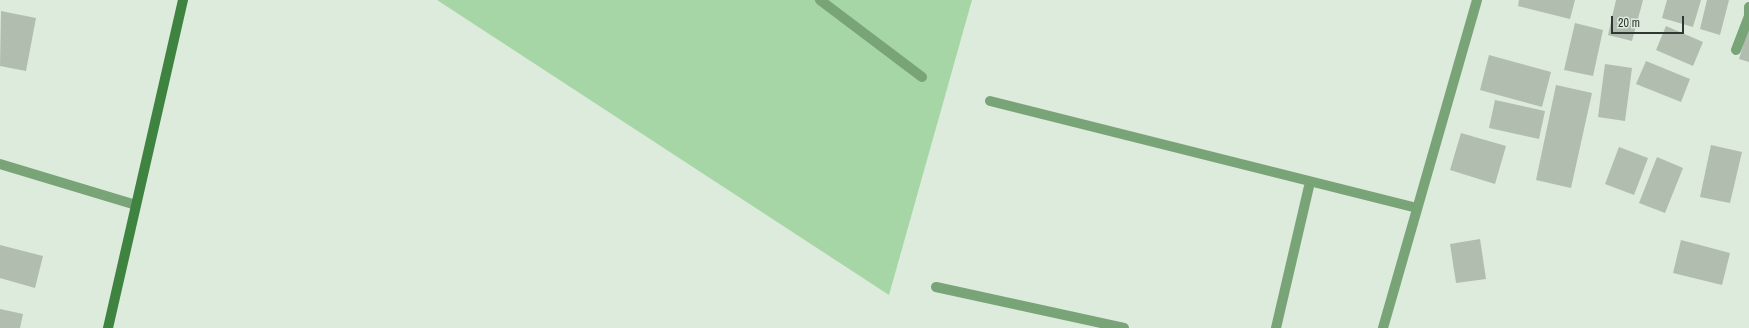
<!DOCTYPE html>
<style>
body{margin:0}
#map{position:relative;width:1749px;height:328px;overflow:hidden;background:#ddebdc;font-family:"Archivo Narrow",sans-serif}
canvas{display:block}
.scale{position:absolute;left:1611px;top:16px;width:73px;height:18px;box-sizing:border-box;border:2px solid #303630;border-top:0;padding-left:5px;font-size:12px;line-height:14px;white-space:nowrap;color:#303630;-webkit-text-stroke:3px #ddebdc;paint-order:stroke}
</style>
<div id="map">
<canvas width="1749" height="328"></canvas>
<div class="scale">20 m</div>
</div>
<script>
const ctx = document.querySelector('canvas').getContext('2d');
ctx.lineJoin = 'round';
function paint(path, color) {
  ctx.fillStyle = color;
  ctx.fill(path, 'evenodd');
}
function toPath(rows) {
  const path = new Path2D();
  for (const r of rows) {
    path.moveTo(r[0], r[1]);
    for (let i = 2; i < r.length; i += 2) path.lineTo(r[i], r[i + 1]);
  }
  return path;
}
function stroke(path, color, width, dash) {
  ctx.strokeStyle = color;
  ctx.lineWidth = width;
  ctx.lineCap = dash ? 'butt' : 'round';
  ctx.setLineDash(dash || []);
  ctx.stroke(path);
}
paint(toPath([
 [437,0,972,0,889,295]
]), '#a6d6a5');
paint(toPath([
 [1519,0,1575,0,1570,19,1518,6],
 [1616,0,1643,0,1632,41,1608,35],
 [1667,0,1701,0,1693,27,1662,18],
 [1707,0,1729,0,1720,35,1700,29],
 [1,11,36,18,26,71,0,66],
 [1575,23,1603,30,1593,76,1564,70],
 [1666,26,1703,42,1693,66,1656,50],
 [1748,29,1749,30,1749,62,1739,59],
 [1489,55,1551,72,1542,107,1480,90],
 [1646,61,1690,79,1681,102,1636,84],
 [1605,64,1632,68,1625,121,1598,117],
 [1556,85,1592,93,1571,188,1536,180],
 [1495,100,1545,111,1539,139,1489,128],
 [1461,133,1506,146,1495,184,1450,170],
 [1711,145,1742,152,1730,203,1700,197],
 [1619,147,1648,158,1634,195,1605,184],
 [1657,157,1683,168,1665,213,1639,203],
 [1480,239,1486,279,1456,283,1450,244],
 [1681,240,1730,253,1722,285,1673,273],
 [0,245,43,256,35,288,0,278],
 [0,309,23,314,20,328,0,328]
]), '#b0bdaf');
stroke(toPath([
 [820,0,922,77],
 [990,101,1417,208],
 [936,287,1124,328],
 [1276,328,1310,182]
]), '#78a477', 10);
stroke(toPath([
 [1736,50,1749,16,1749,7],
 [0,164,136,205],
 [1383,328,1477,0]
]), '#78a477', 10);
stroke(toPath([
 [108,328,183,0]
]), '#3f8340', 10);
</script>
